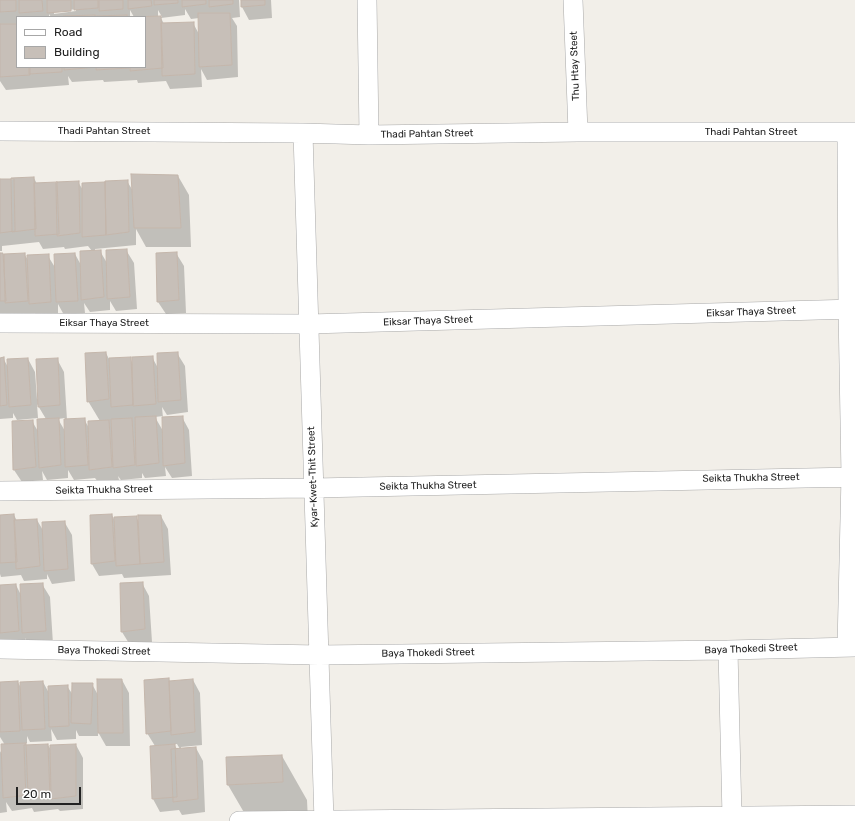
<!DOCTYPE html>
<style>
body{margin:0}
#map{position:relative;width:855px;height:821px;overflow:hidden;background:#f2efe9;font-family:Rubik,sans-serif}
canvas{display:block}
.legend{position:absolute;left:16px;top:16px;width:130px;height:52px;box-sizing:border-box;background:#fff;border:1px solid #a7a7a7;margin:0;padding:5px 7px;list-style:none;font-size:12px;color:#222}
.legend li{display:flex;align-items:center;gap:8px;height:20px}
.legend b{width:20px;border:1px solid #a7a7a7}
.scale{position:absolute;left:16px;top:787px;width:65px;height:18px;box-sizing:border-box;border:2px solid #222;border-top:0;padding-left:5px;font-size:12px;line-height:14px;white-space:nowrap;color:#222;-webkit-text-stroke:3px #fff;paint-order:stroke}
</style>
<div id="map">
<canvas width="855" height="821"></canvas>
<ul class="legend">
<li><b style="height:5px;background:#fff"></b>Road</li>
<li><b style="height:11px;background:#c7bfb8"></b>Building</li>
</ul>
<div class="scale">20 m</div>
</div>
<script>
const ctx = document.querySelector('canvas').getContext('2d');
ctx.lineJoin = 'round';
function paint(path, color) {
  ctx.fillStyle = color;
  ctx.fill(path, 'evenodd');
}
function toPath(rows) {
  const path = new Path2D();
  for (const r of rows) {
    path.moveTo(r[0], r[1]);
    for (let i = 2; i < r.length; i += 2) path.lineTo(r[i], r[i + 1]);
  }
  return path;
}
function stroke(path, color, width, dash) {
  ctx.strokeStyle = color;
  ctx.lineWidth = width;
  ctx.lineCap = dash ? 'butt' : 'round';
  ctx.setLineDash(dash || []);
  ctx.stroke(path);
}
function drawText(font, color, halo, rows, align = 'center') {
  ctx.font = font + ' Rubik,sans-serif';
  ctx.lineWidth = 4;
  ctx.setLineDash([]);
  ctx.textBaseline = 'middle';
  ctx.strokeStyle = halo;
  ctx.fillStyle = color;
  for (const [text, x, y, turn = 0] of rows) {
    ctx.save();
    ctx.translate(x, y);
    ctx.rotate((+turn || 0) * Math.PI / 180);
    ctx.textAlign = isNaN(turn) ? turn : align;
    if (halo) ctx.strokeText(text, 0, 0);
    ctx.fillText(text, 0, 0);
    ctx.restore();
  }
}
paint(toPath([
 [0,0,239,0,240,17,232,18,237,26,238,77,207,80,201,69,202,87,170,89,166,81,138,83,137,80,104,82,103,80,72,82,68,76,69,85,6,90,0,81],
 [76,9,76,11,54,14,54,12],
 [185,9,191,19,199,18,199,34,193,23,164,24,161,18,185,15],
 [130,10,134,17,145,17,145,67,17,67,17,17,49,17,49,14,51,17,130,17],
 [158,10,162,17,158,17],
 [242,0,271,0,272,18,249,20,242,7],
 [178,176,189,195,191,247,146,247,136,229,136,245,95,249,95,251,100,251,107,263,126,250,134,263,137,309,116,311,110,301,110,310,90,312,84,303,85,313,64,315,58,304,58,314,37,317,35,313,14,315,13,313,0,315,0,254,24,254,29,261,48,256,56,269,75,254,81,265,92,251,88,246,65,249,64,247,43,249,39,242,2,246,2,251,0,251,0,180,34,178,37,184,78,182,83,190,83,184,127,181,133,191],
 [176,253,184,266,186,313,166,314,158,302],
 [106,353,109,359,130,358,133,364,152,357,158,368,177,353,185,366,188,412,167,415,162,407,163,418,182,417,189,430,192,476,172,478,165,467,166,476,145,478,142,473,142,478,121,480,118,476,119,480,98,482,95,478,74,480,68,470,68,478,47,480,42,471,43,480,22,482,14,470,32,421,39,433,46,419,37,404,38,418,17,420,13,413,13,418,0,419,0,359,3,358,8,367,28,359,35,372,37,399,39,399,57,359,64,372,67,420,84,419,89,428,100,421,88,401],
 [163,416,163,431,155,417],
 [65,418,65,431,58,419],
 [14,515,17,521,37,520,44,532,65,523,72,535,75,581,52,584,47,574,47,579,24,581,21,575,1,577,0,574,0,516],
 [112,515,115,521,136,517,139,522,161,516,168,529,171,575,124,578,122,574,99,576,92,564],
 [142,583,149,596,152,642,130,645,122,632],
 [42,584,50,597,53,644,30,646,25,638,26,644,0,642,0,586,16,585,21,595],
 [169,679,170,682,193,680,200,693,202,745,181,747,181,749,196,748,203,761,205,812,182,815,179,810,160,812,153,799,151,746,155,746,147,733],
 [174,744,177,744,180,749,177,749],
 [122,680,129,693,130,746,106,746,98,732,98,736,79,736,76,730,76,739,57,740,51,729,52,741,30,742,27,736,27,743,25,743,27,746,48,745,51,750,76,745,83,758,83,809,60,811,58,809,34,812,32,808,12,811,6,802,7,812,0,813,0,751,3,756,5,745,0,737,0,683,18,682,21,688,43,682,49,693,67,686,73,695,92,684,98,695],
 [282,756,307,800,308,821,249,821,228,785]
]), '#0003');
const building = toPath([
 [0,0,16,0,16,11,0,12,0,0],
 [19,0,42,0,43,11,19,13,19,0],
 [47,0,71,0,71,11,47,13,47,0],
 [74,0,98,0,98,8,74,10,74,0],
 [99,0,123,0,123,9,99,11,99,0],
 [128,0,151,0,152,6,128,9,128,0],
 [154,0,178,0,178,3,154,5,154,0],
 [182,0,206,0,206,4,182,7,182,0],
 [209,0,233,0,233,4,209,7,209,0],
 [241,0,265,0,265,5,241,7,241,0],
 [198,13,230,13,232,65,199,67,198,13],
 [95,15,95,17,63,17,63,16,95,15],
 [127,15,127,17,95,17,95,16,127,15],
 [161,16,163,68,130,71,130,67,145,67,145,17,129,17,161,16],
 [194,22,195,74,162,76,161,23,194,22],
 [0,24,17,24,17,67,30,67,30,75,0,77,0,24],
 [29,67,62,67,62,72,29,74,29,67],
 [64,67,97,67,64,70,64,67],
 [96,67,129,67,129,68,96,70,96,67],
 [131,174,178,175,181,228,134,228,131,174],
 [34,177,36,229,12,232,11,178,34,177],
 [0,179,14,179,15,231,0,233,0,179],
 [128,180,129,232,106,235,105,181,128,180],
 [79,181,80,233,57,236,56,182,79,181],
 [57,182,59,234,35,236,34,183,57,182],
 [105,182,106,235,82,237,82,183,105,182],
 [127,249,130,297,107,299,106,250,127,249],
 [101,250,104,297,81,300,80,251,101,250],
 [177,252,179,300,157,302,156,253,177,252],
 [0,253,3,253,6,301,0,301,0,253],
 [25,253,28,301,5,303,4,254,25,253],
 [75,253,78,301,56,302,54,254,75,253],
 [49,254,51,302,29,304,27,255,49,254],
 [106,352,109,399,87,402,85,353,106,352],
 [178,352,181,400,158,402,157,353,178,352],
 [153,356,156,404,133,406,132,357,153,356],
 [4,357,7,405,0,406,0,358,4,357],
 [131,357,133,405,111,407,109,358,131,357],
 [28,358,31,405,9,407,7,359,28,358],
 [58,358,60,405,38,407,36,359,58,358],
 [156,416,159,463,136,466,135,417,156,416],
 [183,416,185,463,163,466,162,417,183,416],
 [59,418,61,465,39,468,37,419,59,418],
 [85,418,88,465,65,467,64,419,85,418],
 [132,418,135,465,113,468,111,419,132,418],
 [33,420,36,467,13,470,12,421,33,420],
 [109,420,112,467,89,470,88,421,109,420],
 [14,514,17,562,0,563,0,515,14,514],
 [112,514,115,561,91,564,90,515,112,514],
 [138,515,161,515,164,562,140,564,138,515],
 [137,516,140,564,116,566,114,517,137,516],
 [37,519,40,566,16,569,14,520,37,519],
 [65,521,68,569,44,571,42,522,65,521],
 [143,582,145,629,121,632,120,583,143,582],
 [43,583,46,631,22,633,20,584,43,583],
 [16,584,19,631,0,633,0,585,16,584],
 [169,678,171,731,146,734,144,680,169,678],
 [97,679,122,679,123,733,98,733,97,679],
 [193,679,195,732,171,735,169,681,193,679],
 [18,681,20,731,0,732,0,682,18,681],
 [43,681,45,729,22,730,20,682,43,681],
 [72,683,93,683,91,724,71,723,72,683],
 [68,685,69,726,49,727,48,686,68,685],
 [26,743,28,795,3,798,1,744,26,743],
 [48,744,50,796,26,799,24,745,48,744],
 [76,744,76,796,51,799,50,745,76,744],
 [175,744,177,797,152,799,150,746,175,744],
 [196,747,198,799,173,802,171,749,196,747],
 [282,755,283,782,227,785,226,757,282,755]
]);
paint(building, '#c7bfb8');
stroke(building, '#c4b6ab', 1);
const street = toPath([
 [367,0,369,135],
 [573,0,578,132],
 [0,131,303,133,369,135,578,132,855,132],
 [303,133,324,821],
 [0,323,309,324,855,309],
 [0,491,314,488,855,477],
 [847,646,851,476,848,309,847,132],
 [0,649,319,655,728,650,855,647],
 [728,650,732,817],
 [239,821,855,815]
]);
stroke(street, '#a9a9a9', 20);
stroke(street, '#fff', 19);
drawText('10px', '#222', '#fff', [
 ["Thu Htay Steet",575,66,-92],
 ["Thadi Pahtan Street",104,131],
 ["Thadi Pahtan Street",751,132],
 ["Thadi Pahtan Street",427,134,-1],
 ["Eiksar Thaya Street",751,312,-2],
 ["Eiksar Thaya Street",428,321,-2],
 ["Eiksar Thaya Street",104,323],
 ["Kyar-Kwet-Thit Street",313,477,-92],
 ["Seikta Thukha Street",751,478,-1],
 ["Seikta Thukha Street",428,486,-1],
 ["Seikta Thukha Street",104,490,-1],
 ["Baya Thokedi Street",751,649,-2],
 ["Baya Thokedi Street",104,651,1],
 ["Baya Thokedi Street",428,653,-1]
]);
</script>
